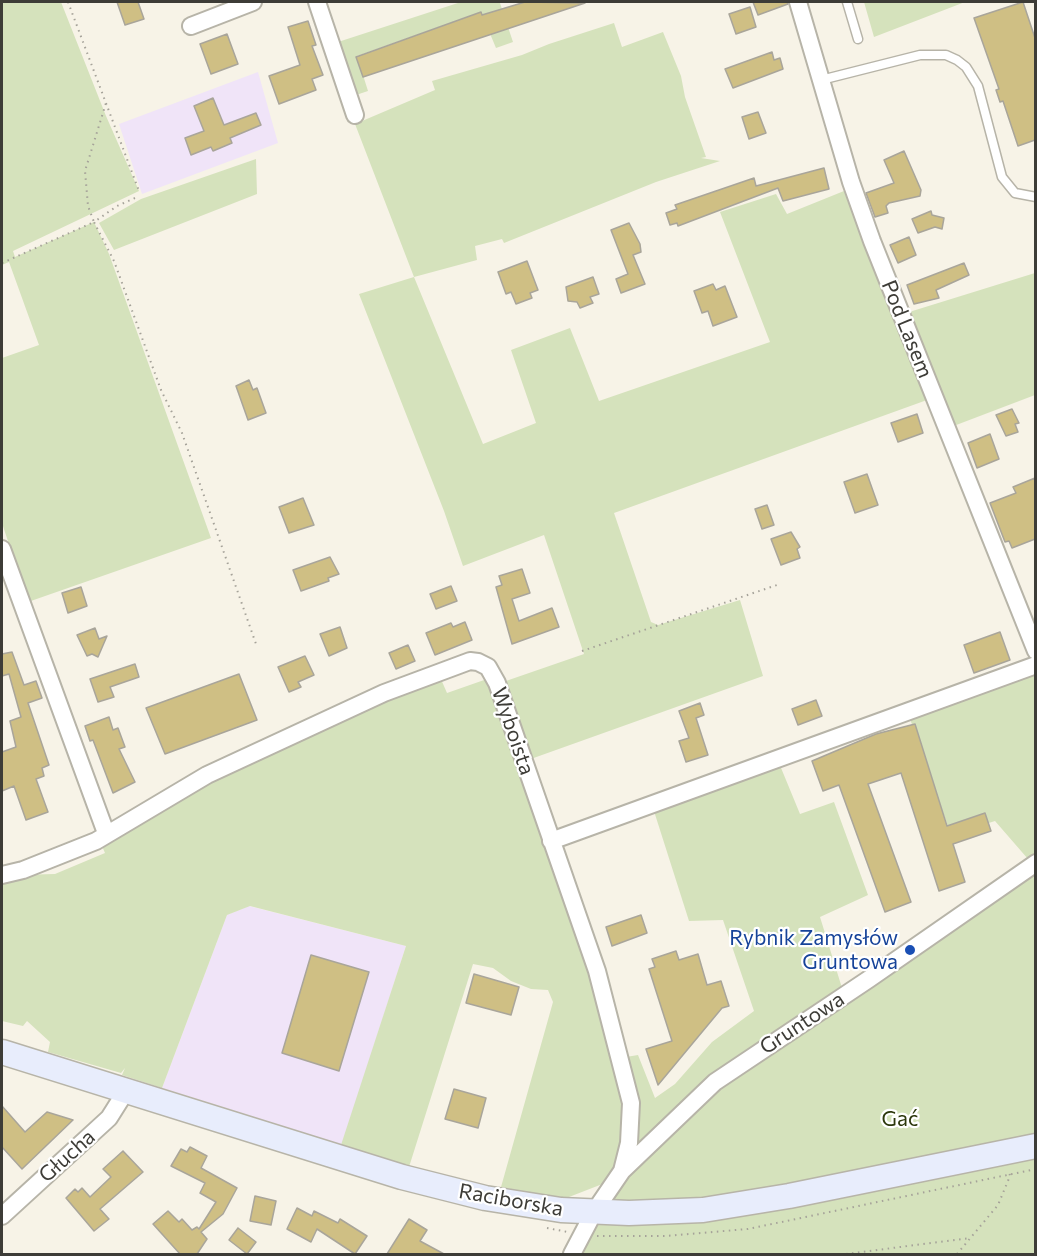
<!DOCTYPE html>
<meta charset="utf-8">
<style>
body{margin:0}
#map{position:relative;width:1037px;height:1256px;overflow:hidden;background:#f7f3e7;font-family:Commissioner,sans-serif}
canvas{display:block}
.frame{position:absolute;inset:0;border:3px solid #3d3c37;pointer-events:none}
</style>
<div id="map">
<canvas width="1037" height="1256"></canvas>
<div class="frame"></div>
</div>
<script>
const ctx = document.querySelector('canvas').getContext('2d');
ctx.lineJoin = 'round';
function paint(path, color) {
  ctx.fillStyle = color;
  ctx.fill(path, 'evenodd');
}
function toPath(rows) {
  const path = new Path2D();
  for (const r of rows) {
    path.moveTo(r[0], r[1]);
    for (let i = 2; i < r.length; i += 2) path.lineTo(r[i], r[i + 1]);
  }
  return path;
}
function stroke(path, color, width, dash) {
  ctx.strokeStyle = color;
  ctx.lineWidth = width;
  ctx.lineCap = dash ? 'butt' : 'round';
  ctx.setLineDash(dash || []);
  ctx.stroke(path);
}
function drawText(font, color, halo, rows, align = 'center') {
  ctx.font = font + ' Commissioner,sans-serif';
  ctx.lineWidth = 4.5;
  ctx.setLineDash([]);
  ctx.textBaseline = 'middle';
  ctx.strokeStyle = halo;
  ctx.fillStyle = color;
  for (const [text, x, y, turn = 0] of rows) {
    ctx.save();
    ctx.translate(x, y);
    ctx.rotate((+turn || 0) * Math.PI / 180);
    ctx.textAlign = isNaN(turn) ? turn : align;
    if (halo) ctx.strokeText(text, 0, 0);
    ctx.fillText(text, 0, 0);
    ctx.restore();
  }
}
paint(toPath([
 [258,72,278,143,142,194,119,124],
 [249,906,406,946,342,1145,162,1088,227,915]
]), '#f0e4f8');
paint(toPath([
 [2,2,61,2,106,116,139,191,13,251,15,257,94,222,109,254,211,538,28,602,2,523,2,358,39,345,9,262,2,265],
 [461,2,502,2,500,3,513,42,496,48,481,12,357,56,368,91,356,95,338,42],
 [864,2,965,2,874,37],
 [614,23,622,47,663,32,681,76,685,97,706,157,701,158,720,161,656,182,504,243,502,239,475,246,477,260,414,277,483,444,536,423,511,350,570,328,599,401,770,342,720,212,776,194,787,214,844,191,927,400,614,513,651,622,658,625,740,600,763,676,528,760,503,682,584,654,544,535,463,566,444,511,359,294,414,277,355,124,435,90,432,81,522,55,549,44],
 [256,159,257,194,114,250,99,223,141,199],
 [1035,273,1035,395,951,427,906,313],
 [1035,674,1036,852,1028,859,995,821,951,835,909,716],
 [440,677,447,693,487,679,549,845,614,1059,638,1055,655,1098,675,1084,712,1042,754,1011,723,920,689,921,653,808,779,763,800,814,834,802,868,895,820,917,842,988,1035,863,1035,1254,578,1254,636,1163,618,1159,605,1183,569,1197,550,1197,501,1187,553,1002,548,990,531,989,511,981,493,968,473,964,409,1167,341,1145,406,946,250,906,227,915,162,1088,122,1075,125,1068,121,1073,48,1052,50,1042,27,1021,23,1026,2,1021,2,879,17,875,55,874,105,853,95,830,69,751,118,836,206,784,289,741]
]), '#d5e2bc');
const building = toPath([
 [117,2,138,2,144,19,125,25,117,2],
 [525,2,585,3,363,77,356,57,481,12,482,15,525,2],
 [753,2,788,2,788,4,758,15,753,2],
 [1023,2,1035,38,1035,140,1018,146,1003,101,1000,102,996,90,999,89,974,18,1023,2],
 [750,7,756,27,736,34,729,14,750,7],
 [308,21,316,45,312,46,323,75,312,79,316,90,279,104,269,76,300,65,288,27,308,21],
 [227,34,238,64,211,74,200,44,227,34],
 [772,52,774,60,780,58,783,69,733,88,725,69,772,52],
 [213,98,224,125,256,113,261,125,230,138,232,143,213,151,211,147,191,155,185,138,204,131,194,106,213,98],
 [758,112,766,133,749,139,742,117,758,112],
 [904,151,921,190,920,196,889,203,886,206,888,213,875,217,866,193,894,183,884,160,904,151],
 [824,168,829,189,783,201,778,188,678,226,677,223,670,225,666,213,677,209,675,205,754,178,756,186,824,168],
 [931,211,932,215,944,218,942,229,935,227,918,233,912,219,931,211],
 [629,223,640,244,641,252,633,255,645,284,621,293,616,279,628,274,611,230,629,223],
 [909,237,916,255,898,263,890,245,909,237],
 [527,261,538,290,530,293,532,298,516,304,511,292,506,294,498,272,527,261],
 [964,263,969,275,936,290,939,298,914,304,907,285,964,263],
 [593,277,599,294,590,297,593,303,580,308,577,302,568,301,566,287,593,277],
 [713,284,716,290,725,286,737,317,713,326,708,311,702,313,694,291,713,284],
 [249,380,253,390,257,388,266,413,248,420,236,386,249,380],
 [1012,409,1019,423,1015,424,1018,432,1006,436,996,415,1012,409],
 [917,414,923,433,898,442,891,423,917,414],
 [990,434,999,459,977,468,968,443,990,434],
 [867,474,878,505,855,513,844,482,867,474],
 [1035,478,1035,539,1012,548,1009,541,1005,542,990,503,1016,493,1013,487,1035,478],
 [303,498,314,525,289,533,279,507,303,498],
 [767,505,774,525,762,529,755,509,767,505],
 [791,532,800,547,797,549,800,558,781,565,771,539,791,532],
 [330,557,339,574,328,578,329,581,301,591,293,570,330,557],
 [522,569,530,593,512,599,519,621,552,608,559,627,512,644,496,587,502,585,499,576,522,569],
 [451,586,457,601,436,609,430,594,451,586],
 [81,587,87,606,68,613,62,593,81,587],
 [465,622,472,640,435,655,426,633,451,623,453,627,465,622],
 [340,627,347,648,329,656,320,634,340,627],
 [95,628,99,639,107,636,98,657,92,654,87,656,77,635,95,628],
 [1000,632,1010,660,974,673,964,645,1000,632],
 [408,645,415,661,396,669,389,653,408,645],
 [12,652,24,685,36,681,42,698,28,703,49,765,42,768,44,776,36,779,48,812,26,820,14,786,2,791,2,752,16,747,10,721,21,717,9,674,2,676,2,654,12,652],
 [305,656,314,675,298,682,301,687,289,692,278,667,305,656],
 [135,664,139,677,110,687,114,697,98,702,90,679,135,664],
 [239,674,257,720,165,754,146,708,239,674],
 [816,700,822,716,798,725,792,709,816,700],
 [700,703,704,715,696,718,708,755,686,762,679,741,689,738,679,711,700,703],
 [109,717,113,730,118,728,125,747,119,749,135,782,113,793,93,740,90,741,85,726,109,717],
 [915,724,947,826,985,813,991,831,953,844,965,882,939,891,901,773,868,784,911,902,885,912,839,785,823,791,812,761,876,734,915,724],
 [641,915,647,933,612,946,606,927,641,915],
 [676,951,679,960,698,954,707,985,721,981,729,1006,722,1008,658,1085,646,1049,672,1041,649,969,655,967,652,959,676,951],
 [311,955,369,972,339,1071,282,1053,311,955],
 [474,974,519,987,511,1015,466,1003,474,974],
 [454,1089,486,1098,478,1128,445,1119,454,1089],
 [2,1106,25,1132,47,1112,73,1120,22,1169,2,1147,2,1106],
 [190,1147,207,1156,201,1168,237,1188,223,1214,201,1232,207,1239,197,1254,180,1254,153,1224,168,1211,179,1222,182,1219,192,1230,197,1227,199,1229,216,1202,200,1193,205,1183,171,1166,181,1149,187,1152,190,1147],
 [123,1151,143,1172,100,1209,109,1219,94,1231,66,1198,75,1189,78,1192,82,1188,90,1197,111,1177,103,1169,123,1151],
 [255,1196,276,1201,271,1225,250,1221,255,1196],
 [297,1208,312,1216,314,1211,338,1223,340,1219,367,1236,355,1254,317,1229,311,1242,287,1229,297,1208],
 [409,1219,427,1230,420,1241,444,1254,387,1254,409,1219],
 [238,1228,256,1242,247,1254,229,1240,238,1228]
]);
paint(building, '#cfbf84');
stroke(building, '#a9a59a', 1.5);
const lane = toPath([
 [847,2,858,39],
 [821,80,920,55,946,55,957,60,966,67,978,86,1002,177,1015,193,1036,197]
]);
const street = toPath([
 [317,2,355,115],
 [798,2,851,182,872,241,1036,651],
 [191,26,253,2],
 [2,549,106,833],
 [551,841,1036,665],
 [2,875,23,870,96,841,207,775,384,693,470,661,478,662,488,667,497,683,597,971,631,1103,629,1143,622,1171],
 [2,1216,109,1118,126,1091],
 [572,1254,594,1212,622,1171,715,1082,869,979,1036,863]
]);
const secondary = toPath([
 [2,1052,402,1177,485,1198,561,1210,629,1213,703,1210,789,1196,1036,1146]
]);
stroke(lane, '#b7b4a8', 11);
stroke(street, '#b7b4a8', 20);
stroke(secondary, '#b7b4a8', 27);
stroke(toPath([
 [68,2,139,191],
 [135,198,117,206,94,222,114,261,161,390,182,433,256,644],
 [2,263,94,222,88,206,85,171,106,103],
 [582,651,777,585],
 [547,1228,568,1232],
 [597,1236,665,1236,748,1229,1036,1169],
 [846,1254,970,1238],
 [957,1254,998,1205,1010,1176,1009,1170]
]), '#a5a299', 2, [1.5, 4.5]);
stroke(lane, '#fff', 8);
stroke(street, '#fff', 16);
stroke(secondary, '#e8edfc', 24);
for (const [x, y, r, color] of [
 [910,950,6,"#1a4fb4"]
]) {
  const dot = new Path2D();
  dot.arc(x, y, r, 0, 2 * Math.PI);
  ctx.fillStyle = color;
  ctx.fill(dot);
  stroke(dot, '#fff', 2);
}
drawText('21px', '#3d3c37', '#fff', [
 ["Pod Lasem",907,329,68],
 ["Wyboista",513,731,71],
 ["Gruntowa",802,1023,-33],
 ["Głucha",67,1156,-42],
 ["Raciborska",511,1200,10]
]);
drawText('21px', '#164399', '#fff', [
 ["Rybnik Zamysłów",898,938],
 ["Gruntowa",898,962]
], 'right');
drawText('21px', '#2d380d', '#fff', [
 ["Gać",900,1119]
]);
</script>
